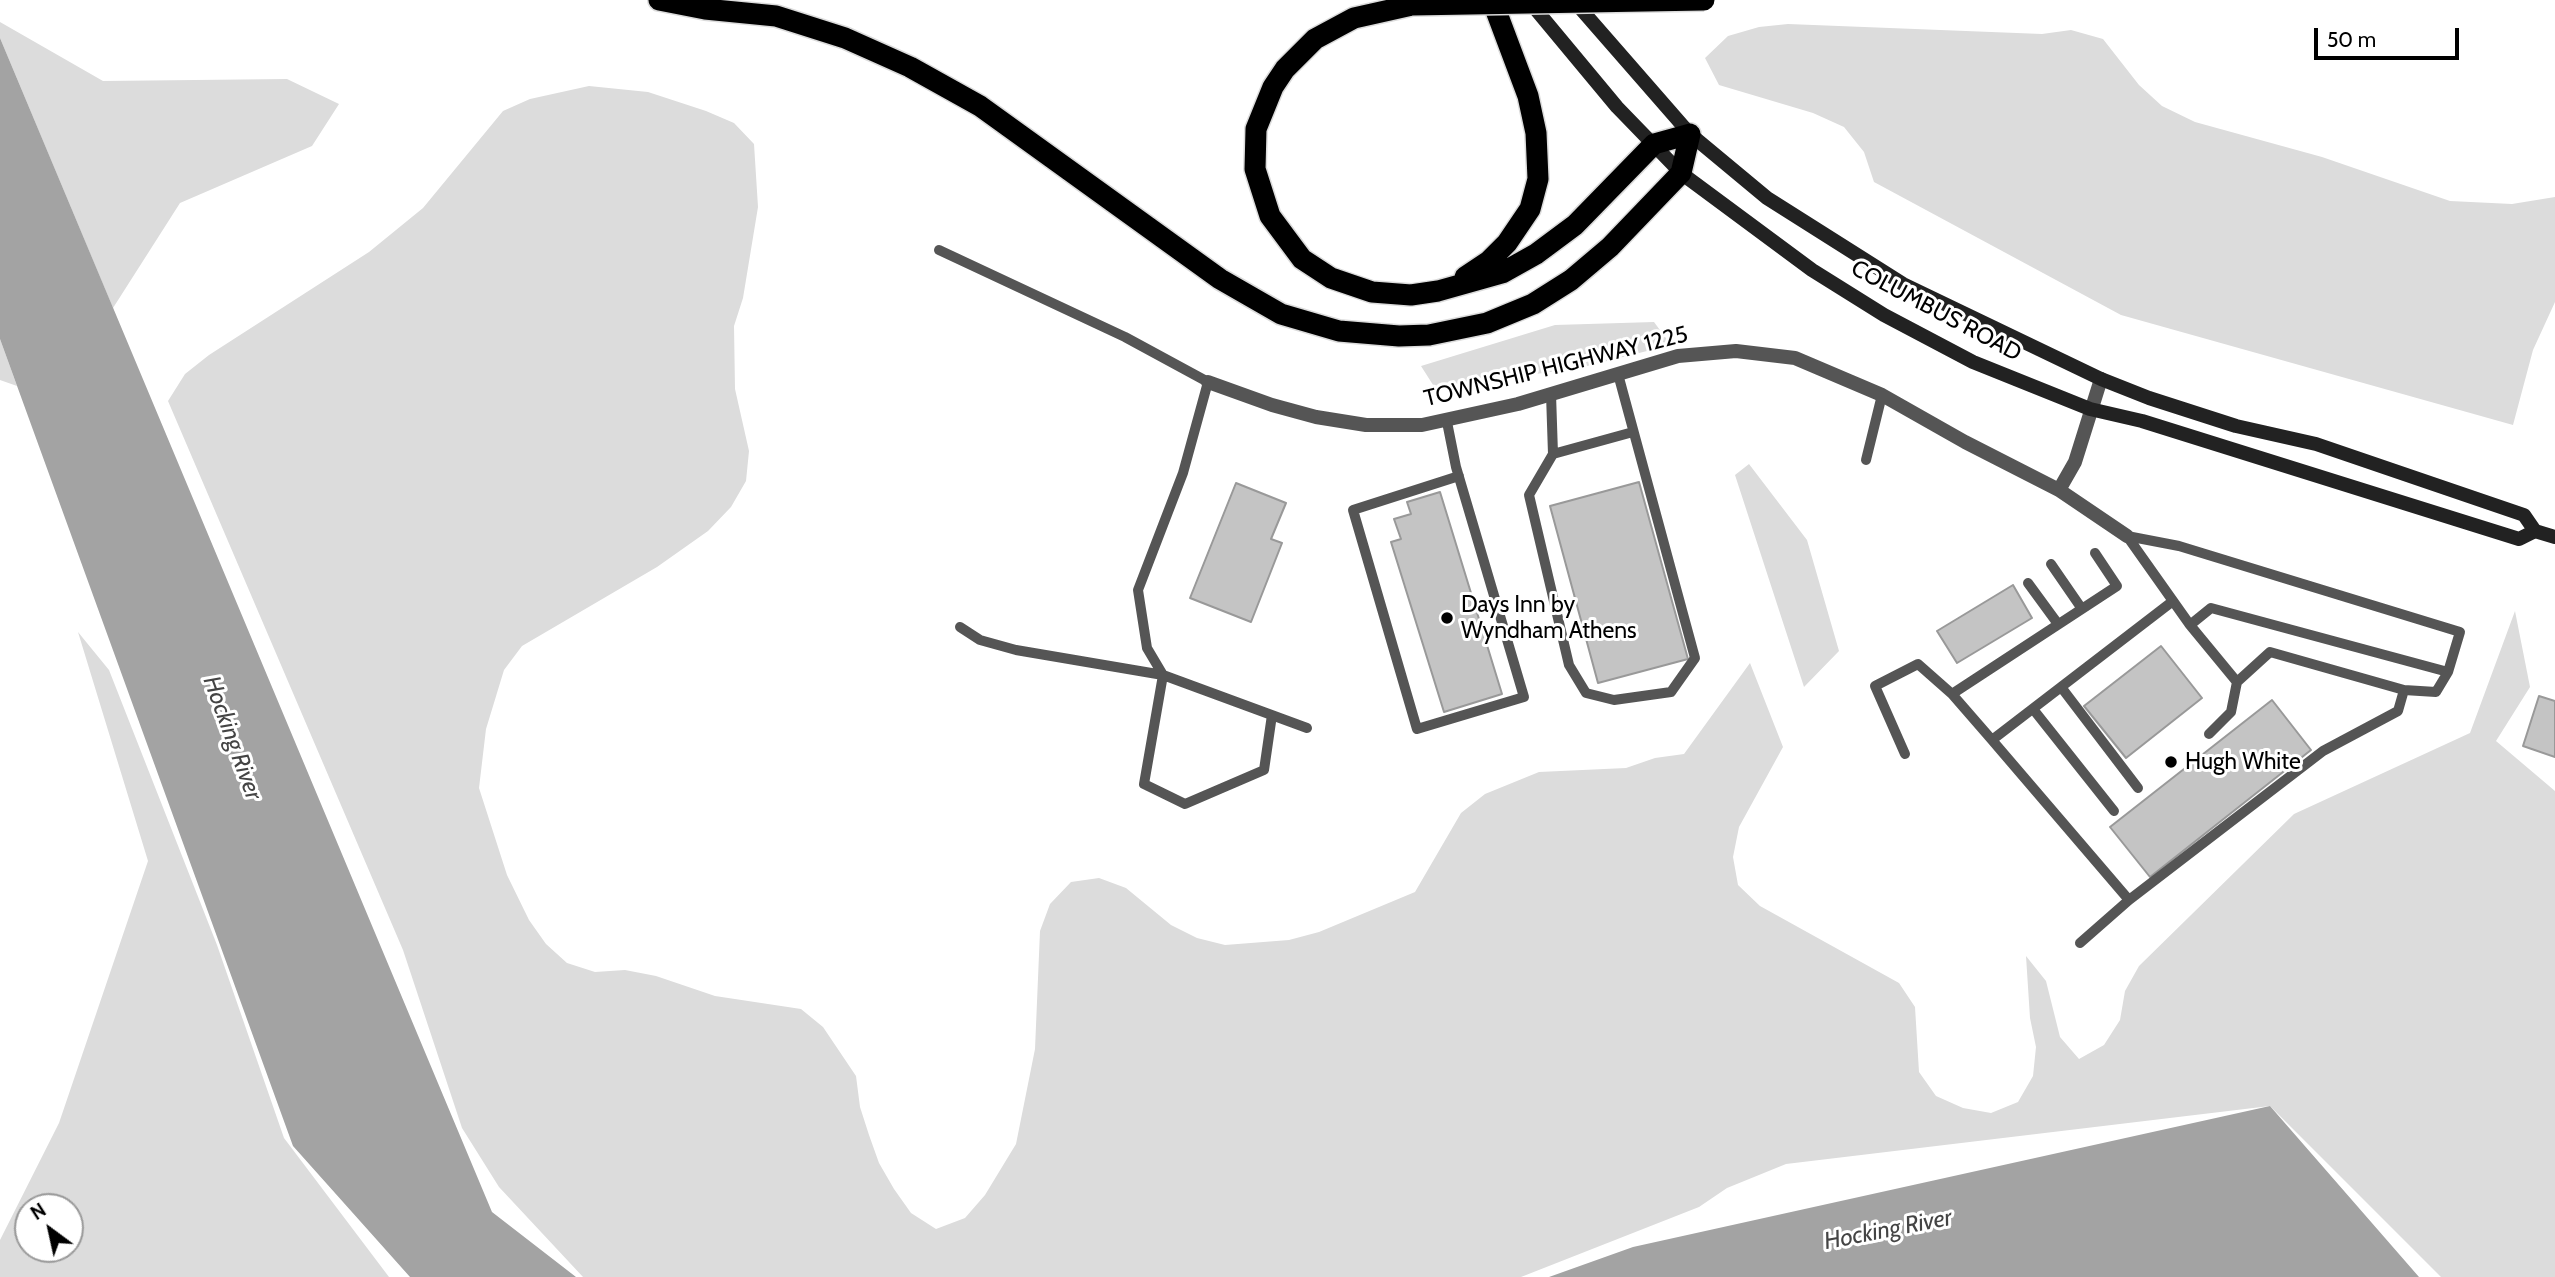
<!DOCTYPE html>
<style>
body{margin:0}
#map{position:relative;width:2555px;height:1277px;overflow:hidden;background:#fff;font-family:Cabin,sans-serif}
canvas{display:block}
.north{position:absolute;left:14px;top:1193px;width:70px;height:70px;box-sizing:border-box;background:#fff;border:2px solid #999;border-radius:50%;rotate:327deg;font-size:19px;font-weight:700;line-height:28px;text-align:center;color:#000}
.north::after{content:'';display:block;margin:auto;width:24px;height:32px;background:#000;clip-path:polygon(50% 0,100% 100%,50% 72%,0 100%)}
.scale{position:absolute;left:2314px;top:28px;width:145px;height:32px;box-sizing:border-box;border:4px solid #000;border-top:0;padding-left:9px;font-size:21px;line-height:24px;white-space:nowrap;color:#000;-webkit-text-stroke:5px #fff;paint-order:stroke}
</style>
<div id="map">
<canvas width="2555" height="1277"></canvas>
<div class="north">N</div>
<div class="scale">50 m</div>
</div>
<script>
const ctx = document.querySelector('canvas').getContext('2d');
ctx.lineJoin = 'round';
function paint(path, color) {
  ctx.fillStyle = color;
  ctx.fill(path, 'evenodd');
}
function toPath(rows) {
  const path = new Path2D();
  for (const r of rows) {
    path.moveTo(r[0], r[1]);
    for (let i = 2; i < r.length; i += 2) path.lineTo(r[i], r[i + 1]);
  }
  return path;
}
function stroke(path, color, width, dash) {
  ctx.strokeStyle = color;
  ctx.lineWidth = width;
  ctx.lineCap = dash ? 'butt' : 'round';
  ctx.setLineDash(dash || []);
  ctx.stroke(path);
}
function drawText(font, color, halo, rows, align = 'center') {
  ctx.font = font + ' Cabin,sans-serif';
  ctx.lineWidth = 6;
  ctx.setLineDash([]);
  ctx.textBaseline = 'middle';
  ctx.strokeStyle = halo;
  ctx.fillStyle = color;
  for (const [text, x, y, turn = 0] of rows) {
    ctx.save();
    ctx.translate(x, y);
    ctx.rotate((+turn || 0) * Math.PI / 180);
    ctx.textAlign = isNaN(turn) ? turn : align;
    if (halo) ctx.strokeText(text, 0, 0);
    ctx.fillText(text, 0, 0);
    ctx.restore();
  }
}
paint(toPath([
 [0,22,103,81,287,79,339,104,312,146,180,203,113,308,0,38],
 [1788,24,2042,34,2071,30,2103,39,2139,85,2162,106,2195,122,2322,157,2450,201,2512,204,2555,197,2555,302,2533,350,2513,425,2121,315,1874,182,1864,152,1844,127,1813,113,1719,85,1705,58,1728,36,1759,27],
 [589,86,648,92,706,111,734,123,754,144,758,207,743,298,734,326,735,389,749,451,746,481,731,507,708,531,657,567,522,646,504,670,486,729,479,788,507,875,529,920,546,944,567,963,595,972,625,970,656,976,715,996,801,1009,823,1027,856,1076,860,1107,869,1135,879,1163,894,1189,911,1213,936,1229,965,1218,985,1195,1016,1144,1035,1049,1040,931,1050,904,1071,882,1099,878,1126,888,1171,925,1197,938,1225,945,1289,940,1319,932,1415,892,1461,813,1485,794,1539,772,1626,768,1655,758,1684,754,1750,663,1783,747,1739,827,1733,857,1738,885,1760,906,1899,983,1915,1007,1919,1072,1936,1096,1963,1108,1991,1113,2018,1102,2033,1076,2036,1047,2030,1018,2026,956,2046,981,2060,1037,2079,1059,2104,1045,2120,1020,2125,991,2139,966,2294,814,2470,733,2515,611,2530,687,2496,741,2555,791,2555,1277,2441,1277,2270,1106,1786,1164,1727,1188,1699,1207,1521,1277,583,1277,499,1187,462,1128,403,950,168,401,185,374,209,355,369,252,423,208,503,111,530,99],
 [1654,322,1671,345,1579,368,1435,388,1421,366,1555,325],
 [0,339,17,386,0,380],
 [1749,464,1807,540,1839,651,1804,687,1735,475],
 [78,632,109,670,217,945,284,1138,389,1277,0,1277,0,1240,59,1123,148,861],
 [28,1207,70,1207,70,1249,28,1249]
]), '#dcdcdc');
paint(toPath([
 [0,38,492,1212,576,1277,410,1277,293,1146,0,339],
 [2270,1106,2419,1277,1549,1277,1633,1247]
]), '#a3a3a3');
const building = toPath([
 [1639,482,1688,659,1598,683,1550,506,1639,482],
 [1236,483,1286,503,1271,539,1282,543,1251,622,1190,598,1236,483],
 [1440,492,1502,694,1444,712,1391,542,1401,539,1394,519,1411,514,1407,502,1440,492],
 [2013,585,2032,618,1957,663,1937,631,2013,585],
 [2161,646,2202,698,2126,758,2084,706,2161,646],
 [2539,696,2555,701,2555,757,2523,746,2539,696],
 [2272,700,2311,750,2150,877,2110,827,2272,700]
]);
paint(building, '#c4c4c4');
stroke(building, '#999', 2);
const highway = toPath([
 [659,0,705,9,776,16,845,38,910,67,980,106,1220,279,1281,314,1339,331,1399,336,1429,335,1487,323,1533,304,1571,280,1610,247,1681,173,1690,134,1654,144,1575,225,1536,254,1502,273,1438,291,1411,295,1372,292,1331,278,1302,259,1270,216,1255,169,1256,129,1273,87,1285,69,1315,39,1354,18,1412,5],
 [1465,277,1489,261,1507,243,1530,209,1538,179,1536,133,1528,96,1492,0]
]);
stroke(highway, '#dbdbdb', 24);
stroke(toPath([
 [939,250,1125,337,1208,382,1183,473,1138,590,1147,648,1163,675,1307,728],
 [1551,394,1553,454,1529,495,1569,665,1586,693,1614,700,1671,692,1695,658,1618,374],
 [1447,422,1456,467,1524,697,1417,729,1353,510,1459,476],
 [1553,454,1633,432],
 [1866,460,1882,395],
 [2127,536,2179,546,2460,632,2448,672,2211,608,2190,625],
 [2127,536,2190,625,2237,682],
 [2051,564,2082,609],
 [2028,583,2058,624],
 [960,627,980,640,1016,650,1163,675,1144,784,1185,804,1264,770,1272,715],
 [2061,687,2138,788],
 [1952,694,2117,586,2095,553],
 [2033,709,2114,811],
 [2209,734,2231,712,2237,682,2270,652,2404,690,2436,692,2448,672],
 [1905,754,1875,686,1918,664,1952,694,1992,740],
 [2129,900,1992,740,2173,601],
 [2080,943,2129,900,2323,751,2398,711,2404,690]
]), '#555', 10);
stroke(toPath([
 [1208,382,1272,405,1316,417,1366,425,1422,425,1518,404,1678,356,1736,351,1795,358,1882,395,1965,442,2059,490,2127,536],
 [2059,490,2075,462,2101,379]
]), '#555', 14);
stroke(toPath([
 [1528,0,1617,107,1681,173,1812,270,1884,315,1973,362,2090,409,2142,421,2519,539,2535,531],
 [1573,0,1690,134,1767,198,1903,284,2101,379,2149,398,2236,426,2316,444,2524,515,2535,531,2555,537]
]), '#222', 14);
stroke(highway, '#000', 21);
const highwayBridge = toPath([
 [1412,5,1704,0]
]);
stroke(highwayBridge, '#dbdbdb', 24, []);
stroke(highwayBridge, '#000', 21);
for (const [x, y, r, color] of [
 [1447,618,7,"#000"],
 [2171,762,7,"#000"]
]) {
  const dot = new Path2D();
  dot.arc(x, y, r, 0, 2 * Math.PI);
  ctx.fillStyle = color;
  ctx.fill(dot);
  stroke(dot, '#fff', 2.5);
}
drawText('23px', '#000', '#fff', [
 ["COLUMBUS ROAD",1936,311,28],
 ["TOWNSHIP HIGHWAY 1225",1556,367,-14]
]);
drawText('23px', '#000', '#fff', [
 ["Days Inn by",1461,605],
 ["Wyndham Athens",1461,631],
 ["Hugh White",2185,762]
], 'left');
drawText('italic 24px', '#444', '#fff', [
 ["Hocking River",232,738,70],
 ["Hocking River",1888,1230,-11]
]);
</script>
